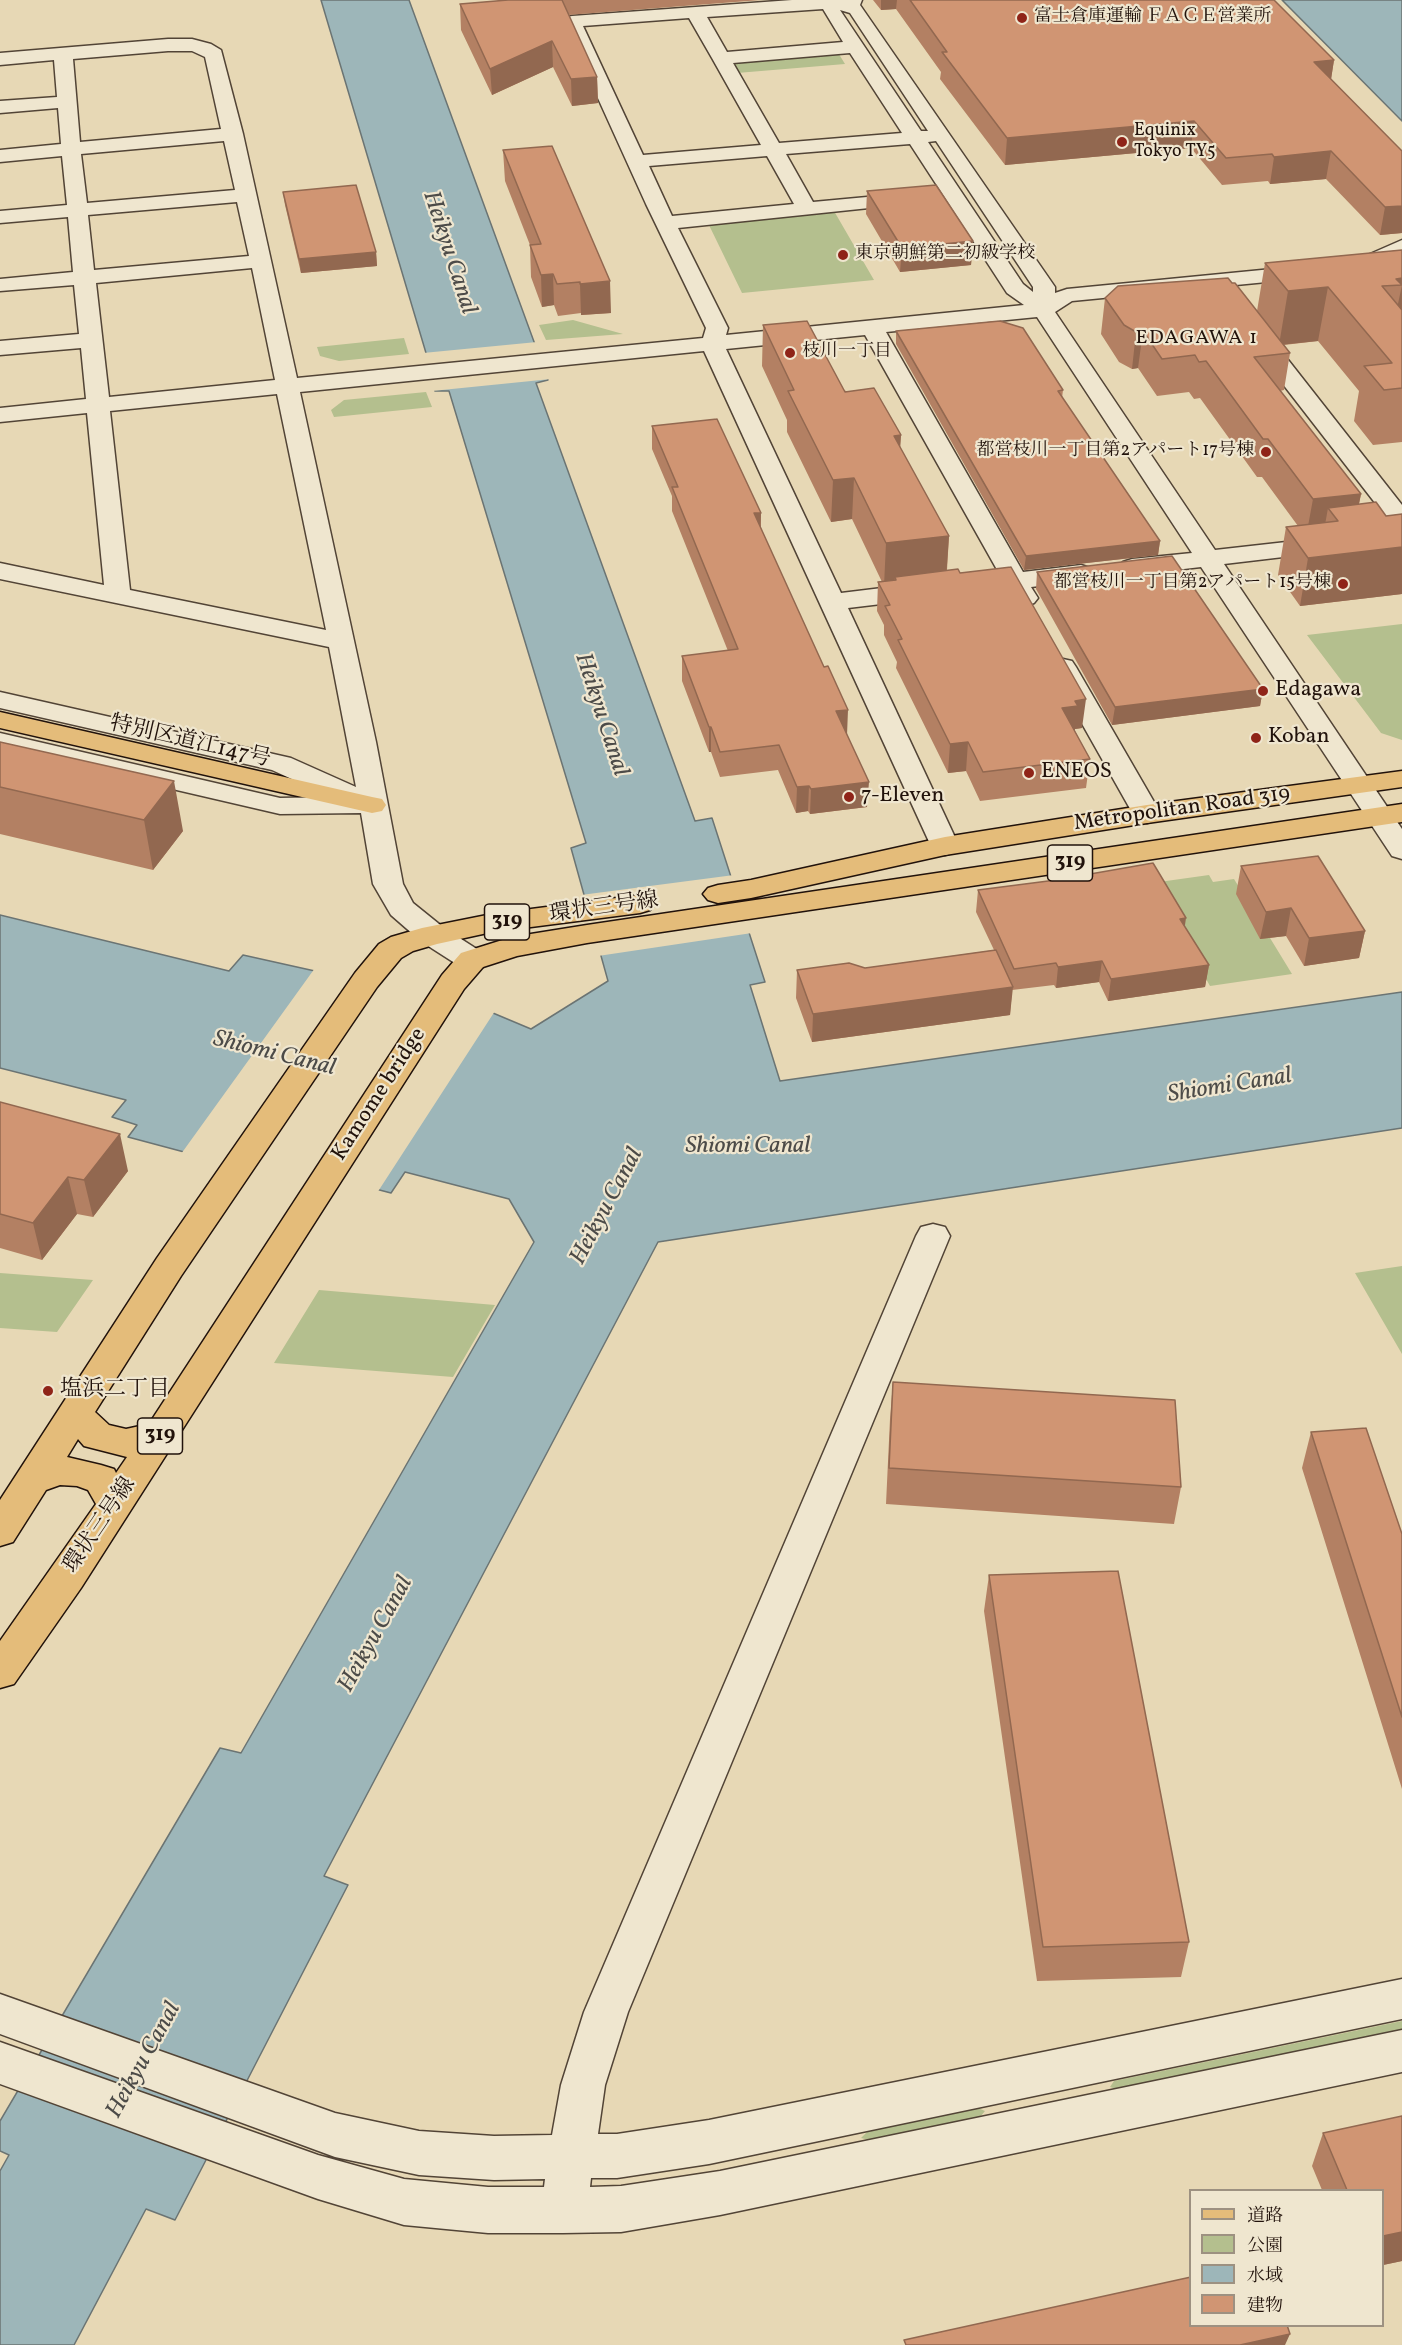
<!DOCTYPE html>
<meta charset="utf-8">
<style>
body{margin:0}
#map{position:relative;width:1402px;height:2345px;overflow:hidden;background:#e7d8b5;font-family:Vollkorn,"Noto Serif JP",serif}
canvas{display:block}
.legend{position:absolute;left:1189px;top:2189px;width:195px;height:138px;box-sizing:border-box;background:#efe6cf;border:2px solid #9d9181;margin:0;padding:8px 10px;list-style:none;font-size:18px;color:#21120b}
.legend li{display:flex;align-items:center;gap:12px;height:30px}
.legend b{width:30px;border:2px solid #9d9181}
</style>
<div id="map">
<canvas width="1402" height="2345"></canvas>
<ul class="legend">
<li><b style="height:8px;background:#e4bc7a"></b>道路</li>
<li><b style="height:16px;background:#b4bf8e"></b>公園</li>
<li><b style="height:16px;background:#9db6b9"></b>水域</li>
<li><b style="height:16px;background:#d09573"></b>建物</li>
</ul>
</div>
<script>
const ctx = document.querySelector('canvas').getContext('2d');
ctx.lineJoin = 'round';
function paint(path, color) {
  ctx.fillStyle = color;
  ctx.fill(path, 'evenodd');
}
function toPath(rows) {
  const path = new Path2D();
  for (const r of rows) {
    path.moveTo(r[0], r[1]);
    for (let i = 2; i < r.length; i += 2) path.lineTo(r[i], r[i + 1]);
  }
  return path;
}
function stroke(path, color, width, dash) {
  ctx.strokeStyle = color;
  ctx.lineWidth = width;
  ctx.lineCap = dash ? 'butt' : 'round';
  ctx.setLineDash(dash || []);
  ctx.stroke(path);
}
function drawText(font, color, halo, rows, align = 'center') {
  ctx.font = font + ' Vollkorn,"Noto Serif JP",serif';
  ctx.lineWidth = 4.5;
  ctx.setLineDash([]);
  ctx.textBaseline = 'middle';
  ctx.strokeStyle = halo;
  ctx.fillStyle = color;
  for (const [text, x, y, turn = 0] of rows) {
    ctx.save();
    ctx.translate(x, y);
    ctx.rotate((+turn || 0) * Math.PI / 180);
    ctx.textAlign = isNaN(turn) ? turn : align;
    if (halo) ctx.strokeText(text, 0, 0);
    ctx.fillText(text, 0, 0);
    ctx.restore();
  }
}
paint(toPath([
 [837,51,845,64,737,73,730,60],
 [834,211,874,280,742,293,708,223],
 [573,320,623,334,546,340,539,325],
 [404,338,409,354,339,361,320,356,317,347],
 [426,392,432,407,334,417,331,410,344,400],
 [1402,624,1402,740,1381,733,1307,635],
 [1209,875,1213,882,1234,879,1292,974,1210,986,1152,883],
 [1402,1266,1402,1354,1355,1273],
 [0,1273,93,1280,57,1332,0,1328],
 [319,1290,495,1305,453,1377,274,1363],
 [1402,2021,1402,2030,1116,2089,1110,2087,1114,2081],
 [978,2108,985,2111,980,2117,869,2140,861,2138,867,2132]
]), '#b4bf8e');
const water = toPath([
 [321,0,409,0,548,380,536,383,695,821,712,818,765,982,750,985,780,1081,1402,992,1402,1128,658,1242,324,1876,348,1885,175,2220,146,2209,74,2345,0,2345,0,2171,9,2155,0,2151,0,2121,220,1748,241,1753,534,1242,509,1199,405,1172,391,1193,368,1187,360,1199,128,1137,137,1125,112,1117,126,1100,0,1068,0,915,229,971,243,955,481,1008,531,1029,608,981,571,848,586,843,449,391,435,391,426,353,321,0],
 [1282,0,1402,0,1402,121,1282,0]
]);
paint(water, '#9db6b9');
stroke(water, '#6b7473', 1.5);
paint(toPath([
 [537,342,551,379,432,391,423,353],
 [734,875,752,933,598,956,581,895],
 [315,968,482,1005,495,1011,377,1193,369,1191,362,1202,181,1154]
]), '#e7d8b5');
const minor = toPath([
 [792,0,862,0,860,5,1055,287,1055,293,1067,289,1354,261,1402,240,1402,254,1359,273,1072,301,1055,312,1215,550,1402,529,1402,543,1224,564,1402,829,1402,859,1392,856,1201,567,1132,575,1123,572,1119,567,1123,562,1132,559,1192,553,1037,317,886,332,1023,572,1081,565,1090,568,1094,573,1090,578,1081,581,1031,587,1038,598,1034,603,1025,606,1016,603,1007,590,974,594,965,591,961,586,965,581,1000,575,865,335,726,349,841,593,923,583,932,586,936,591,932,596,923,599,848,608,959,846,955,852,945,855,935,852,931,846,704,351,300,392,376,742,403,884,413,903,444,928,483,953,487,960,483,967,472,970,461,967,422,942,391,915,373,884,361,813,280,814,0,749,0,733,280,798,331,797,272,770,0,708,0,692,291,758,356,787,329,647,0,579,0,563,104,585,87,413,0,422,0,408,86,399,81,348,0,355,0,341,79,334,74,285,0,291,0,279,73,272,68,217,0,223,0,211,67,205,62,156,0,162,0,150,61,144,58,108,0,113,0,101,57,97,54,60,0,65,0,53,168,39,192,39,211,44,221,50,243,134,297,378,703,338,706,328,646,204,563,21,566,17,572,16,792,0],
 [823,9,843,42,727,52,707,17,823,9],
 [840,10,850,13,928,131,921,131,840,10],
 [689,18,712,58,761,145,643,155,583,26,689,18],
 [168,51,192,51,205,57,221,129,80,142,73,59,168,51],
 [850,53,902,133,779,143,733,63,850,53],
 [224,141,235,190,87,203,81,154,224,141],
 [936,141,1033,287,1033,292,1023,284,928,142,936,141],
 [910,144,1007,293,1024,305,726,335,728,328,678,228,917,203,920,199,917,195,910,193,813,202,786,154,910,144],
 [767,156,794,204,672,216,649,166,767,156],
 [237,202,249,256,94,270,88,215,237,202],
 [252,268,275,380,109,397,96,283,252,268],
 [277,394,326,630,130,590,110,411,277,394],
 [1259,331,1267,333,1402,505,1402,528,1393,526,1251,343,1248,338,1251,333,1259,331],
 [1063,659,1072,661,1076,667,1161,814,1157,820,1147,823,1137,820,1133,814,1050,667,1054,661,1063,659],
 [933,1224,945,1227,950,1236,628,2012,605,2085,598,2134,617,2134,709,2120,1402,1979,1402,2019,709,2164,617,2178,591,2178,590,2187,621,2186,720,2171,1402,2030,1402,2072,720,2215,621,2232,563,2233,488,2233,404,2225,318,2199,0,2084,0,2042,318,2155,404,2179,488,2187,544,2187,545,2179,494,2180,419,2175,335,2157,0,2034,0,1994,335,2113,419,2131,494,2136,552,2135,561,2085,584,2012,916,1236,921,1227,933,1224]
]);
const major = toPath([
 [1402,771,1402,787,1147,823,945,855,751,898,718,903,708,900,703,894,708,888,718,885,751,880,945,837,1147,805,1402,771],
 [1402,804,1402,822,587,943,517,956,483,967,464,989,81,1588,14,1684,0,1688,0,1641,96,1504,88,1490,77,1486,60,1485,46,1490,13,1542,0,1546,0,1500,157,1258,355,973,379,944,391,937,422,928,492,914,640,895,650,898,655,904,650,910,640,913,492,932,437,944,413,951,401,958,377,987,181,1276,95,1412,109,1425,126,1429,149,1424,442,975,461,953,512,937,587,925,1402,804],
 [78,1439,84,1446,127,1457,116,1473,114,1469,101,1465,67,1457,78,1439]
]);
const highway = toPath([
 [0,712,372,797,382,799,386,805,382,811,372,813,0,728,0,712]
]);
stroke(minor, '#524436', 3);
stroke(major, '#21120b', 3);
stroke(highway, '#21120b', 3);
paint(minor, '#efe6cf');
paint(major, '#e4bc7a');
paint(highway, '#e4bc7a');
paint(toPath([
 [508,0,761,0,568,15,597,77,598,103,572,106,553,67,492,95,461,30,460,4],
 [873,0,1274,0,1334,60,1331,79,1402,151,1402,233,1380,235,1326,179,1270,184,1268,181,1222,185,1191,148,1005,165,940,79,941,72,896,9,881,10],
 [503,150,611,313,581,315,581,313,558,316,554,305,542,307,531,277,530,245,505,181],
 [867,191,973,241,971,265,900,272,866,214],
 [283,192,376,252,377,266,301,273,285,205],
 [1402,250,1402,442,1373,445,1354,421,1359,391,1318,341,1284,345,1290,353,1284,390,1280,391,1361,494,1359,504,1386,516,1402,514,1402,594,1300,606,1278,575,1286,527,1298,526,1262,477,1257,477,1200,398,1194,399,1189,392,1157,396,1138,368,1132,369,1119,362,1101,334,1105,298,1257,311,1265,263],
 [763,325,901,435,900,448,949,536,947,570,960,573,1082,728,1075,729,1075,731,1090,759,1086,788,980,801,966,771,948,773,896,668,897,662,884,635,884,625,877,611,878,582,882,582,852,519,831,522,787,432,787,420,762,366],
 [896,331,1063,390,1062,398,1160,541,1158,555,1024,570,896,344],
 [652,426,761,513,761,528,847,735,867,807,810,814,808,811,796,813,778,770,720,777,711,752,709,752,682,681,682,656,728,651,672,511,672,496,652,449],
 [1037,572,1263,689,1260,706,1112,725,1036,589],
 [0,742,183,831,153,870,0,834],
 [1241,866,1365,931,1359,958,1304,966,1286,936,1260,939,1236,894],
 [978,890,1185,927,1209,965,1205,987,1108,1001,1099,982,1056,988,1054,985,1012,990,1010,1015,812,1042,796,998,797,970,865,968,994,950,976,912],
 [0,1102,128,1171,93,1217,77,1214,42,1260,0,1248],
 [893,1382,1181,1487,1174,1524,886,1504,890,1419],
 [1311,1432,1402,1534,1402,1789,1302,1468],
 [989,1575,1189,1942,1181,1977,1037,1981,984,1611],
 [1402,2116,1402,2261,1383,2265,1383,2190,1322,2190,1312,2166,1323,2133]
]), '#b38063');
paint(toPath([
 [881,0,897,0,896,9,881,10],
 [552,41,553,67,492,95,490,69],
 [1334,60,1330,86,1314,62],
 [597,77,598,103,572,106,571,79],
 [1194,121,1191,148,1005,165,1007,138],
 [1331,151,1326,179,1270,184,1274,157],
 [1402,206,1402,233,1380,235,1385,207],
 [973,241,971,265,900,272,902,248],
 [376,252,377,266,301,273,299,259],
 [553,274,554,305,542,307,541,275],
 [1402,278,1402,331,1392,332,1402,285,1396,279],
 [610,281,611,313,581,315,580,284],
 [1328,287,1318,341,1279,345,1288,291],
 [1143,331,1138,368,1132,369,1136,332],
 [901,435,898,477,894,436],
 [854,478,852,519,831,522,833,480],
 [1361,494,1353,532,1328,508,1323,536,1306,537,1313,499],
 [754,513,761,513,760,536],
 [949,536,946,579,895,577,894,585,884,586,886,543],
 [1160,541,1158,555,1024,570,1026,556],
 [1402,547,1402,594,1300,606,1308,558],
 [1263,689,1260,706,1112,725,1115,707],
 [1086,699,1082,728,1075,729,1075,735,1062,708,1075,701],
 [848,710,847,735,836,711],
 [709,727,711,727,711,752,709,752],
 [968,742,966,771,948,773,950,744],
 [174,781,183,831,153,870,144,820],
 [869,782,867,807,810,814,811,789],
 [809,786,808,811,796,813,797,787],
 [1291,908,1286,936,1260,939,1266,912],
 [1186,918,1183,939,1180,919],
 [1365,931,1359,958,1304,966,1309,938],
 [1102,961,1099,982,1056,988,1058,967],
 [1209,965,1205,987,1108,1001,1111,979],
 [1013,987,1010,1015,812,1042,813,1014],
 [120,1134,128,1171,93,1217,84,1180],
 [68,1177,77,1214,42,1260,33,1223],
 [1402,2232,1402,2261,1383,2265,1383,2236],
 [1290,2334,1285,2345,1240,2345]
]), '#926850');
const building = toPath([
 [508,0,562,0,597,77,571,79,552,41,490,69,460,4,508,0],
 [910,0,1274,0,1334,60,1314,62,1402,151,1402,206,1385,207,1331,151,1274,157,1272,154,1226,158,1194,121,1007,138,942,52,947,52,910,0],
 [552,146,610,281,580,284,580,282,557,284,553,274,541,275,530,245,541,244,503,150,552,146],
 [356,185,376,252,299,259,283,192,356,185],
 [936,185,973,241,902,248,867,191,936,185],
 [1402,250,1402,278,1396,279,1402,285,1382,286,1402,310,1402,388,1384,390,1364,366,1392,363,1328,287,1288,291,1265,263,1402,250],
 [1228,278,1232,283,1235,283,1290,353,1254,357,1361,494,1313,499,1268,439,1263,439,1206,361,1199,362,1195,355,1162,359,1143,331,1136,332,1124,325,1105,298,1118,286,1228,278],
 [807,321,845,392,874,388,901,435,894,436,949,536,886,543,854,478,833,480,788,391,794,390,763,325,807,321],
 [1000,321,1023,328,1063,390,1058,391,1160,541,1026,556,896,331,1000,321],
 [717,419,761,513,754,513,824,667,828,666,848,710,836,711,869,782,811,789,809,786,797,787,779,745,720,752,711,727,709,727,682,656,738,649,672,487,678,487,652,426,717,419],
 [1376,502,1386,516,1402,514,1402,547,1308,558,1286,527,1338,521,1328,508,1376,502],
 [1172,556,1263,689,1115,707,1037,572,1172,556],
 [1011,567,1086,699,1075,701,1078,706,1062,708,1090,759,983,772,968,742,950,744,898,640,902,639,885,606,890,605,878,582,896,580,895,577,958,569,960,573,1011,567],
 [0,742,174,781,144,820,0,787,0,742],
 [1318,856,1365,931,1309,938,1291,908,1266,912,1241,866,1318,856],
 [1153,863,1186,918,1180,919,1209,965,1111,979,1102,961,1058,967,1056,963,1014,969,978,890,1056,880,1153,863],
 [996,950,1013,987,813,1014,797,970,849,963,865,968,996,950],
 [0,1102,120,1134,84,1180,68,1177,33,1223,0,1214,0,1102],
 [893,1382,1175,1400,1181,1487,889,1468,893,1382],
 [1366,1428,1402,1534,1402,1717,1311,1432,1366,1428],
 [1118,1571,1189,1942,1043,1947,989,1575,1118,1571],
 [1402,2116,1402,2232,1383,2236,1383,2190,1347,2190,1323,2133,1402,2116],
 [1191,2277,1191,2325,1287,2325,1290,2334,1240,2345,906,2345,904,2340,1191,2277]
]);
paint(building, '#d09573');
stroke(building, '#926850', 1.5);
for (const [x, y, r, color] of [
 [1022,18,6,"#8f2418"],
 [1122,142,6,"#8f2418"],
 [843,255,6,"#8f2418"],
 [790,353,6,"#8f2418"],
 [1266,452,6,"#8f2418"],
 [1343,584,6,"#8f2418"],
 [1263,691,6,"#8f2418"],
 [1256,738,6,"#8f2418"],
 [1029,773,6,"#8f2418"],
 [849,797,6,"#8f2418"],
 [48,1391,6,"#8f2418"]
]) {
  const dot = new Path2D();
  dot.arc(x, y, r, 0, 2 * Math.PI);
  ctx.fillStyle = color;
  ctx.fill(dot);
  stroke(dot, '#efe6cf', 2);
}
drawText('18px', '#21120b', '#efe6cf', [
 ["富士倉庫運輸 ＦＡＣＥ営業所",1034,18],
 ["Equinix",1134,132],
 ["Tokyo TY5",1134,153],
 ["東京朝鮮第二初級学校",855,255],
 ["枝川一丁目",802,353],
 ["都営枝川一丁目第2アパート17号棟",1254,452,"right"],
 ["都営枝川一丁目第2アパート15号棟",1331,584,"right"]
], 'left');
ctx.letterSpacing = '1.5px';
drawText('20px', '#21120b', '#efe6cf', [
 ["EDAGAWA 1",1197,339]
]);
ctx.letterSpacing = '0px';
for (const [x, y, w] of [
 [1070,863,45],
 [507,922,45],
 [160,1436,45]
]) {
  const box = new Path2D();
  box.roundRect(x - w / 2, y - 18, w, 36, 4.5);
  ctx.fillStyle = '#efe6cf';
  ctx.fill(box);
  stroke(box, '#21120b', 1.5);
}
drawText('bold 21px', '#21120b', null, [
 ["319",1070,863],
 ["319",507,922],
 ["319",160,1436]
]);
drawText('22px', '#21120b', '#efe6cf', [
 ["Edagawa",1275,691],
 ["Koban",1268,738],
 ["ENEOS",1041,773],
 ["7-Eleven",861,797],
 ["塩浜二丁目",60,1391]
], 'left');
drawText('22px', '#21120b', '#efe6cf', [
 ["特別区道江147号",190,743,13],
 ["Metropolitan Road 319",1182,810,-8],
 ["環状三号線",604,909,-8],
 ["Kamome bridge",380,1095,-57],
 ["環状三号線",101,1526,-56]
]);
drawText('italic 24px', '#4c4b48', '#efe6cf', [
 ["Heikyu Canal",448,253,72],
 ["Heikyu Canal",600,715,72],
 ["Shiomi Canal",274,1055,14],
 ["Shiomi Canal",1230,1087,-9],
 ["Shiomi Canal",748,1148],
 ["Heikyu Canal",608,1207,-62],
 ["Heikyu Canal",377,1635,-61],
 ["Heikyu Canal",145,2061,-61]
]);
</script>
